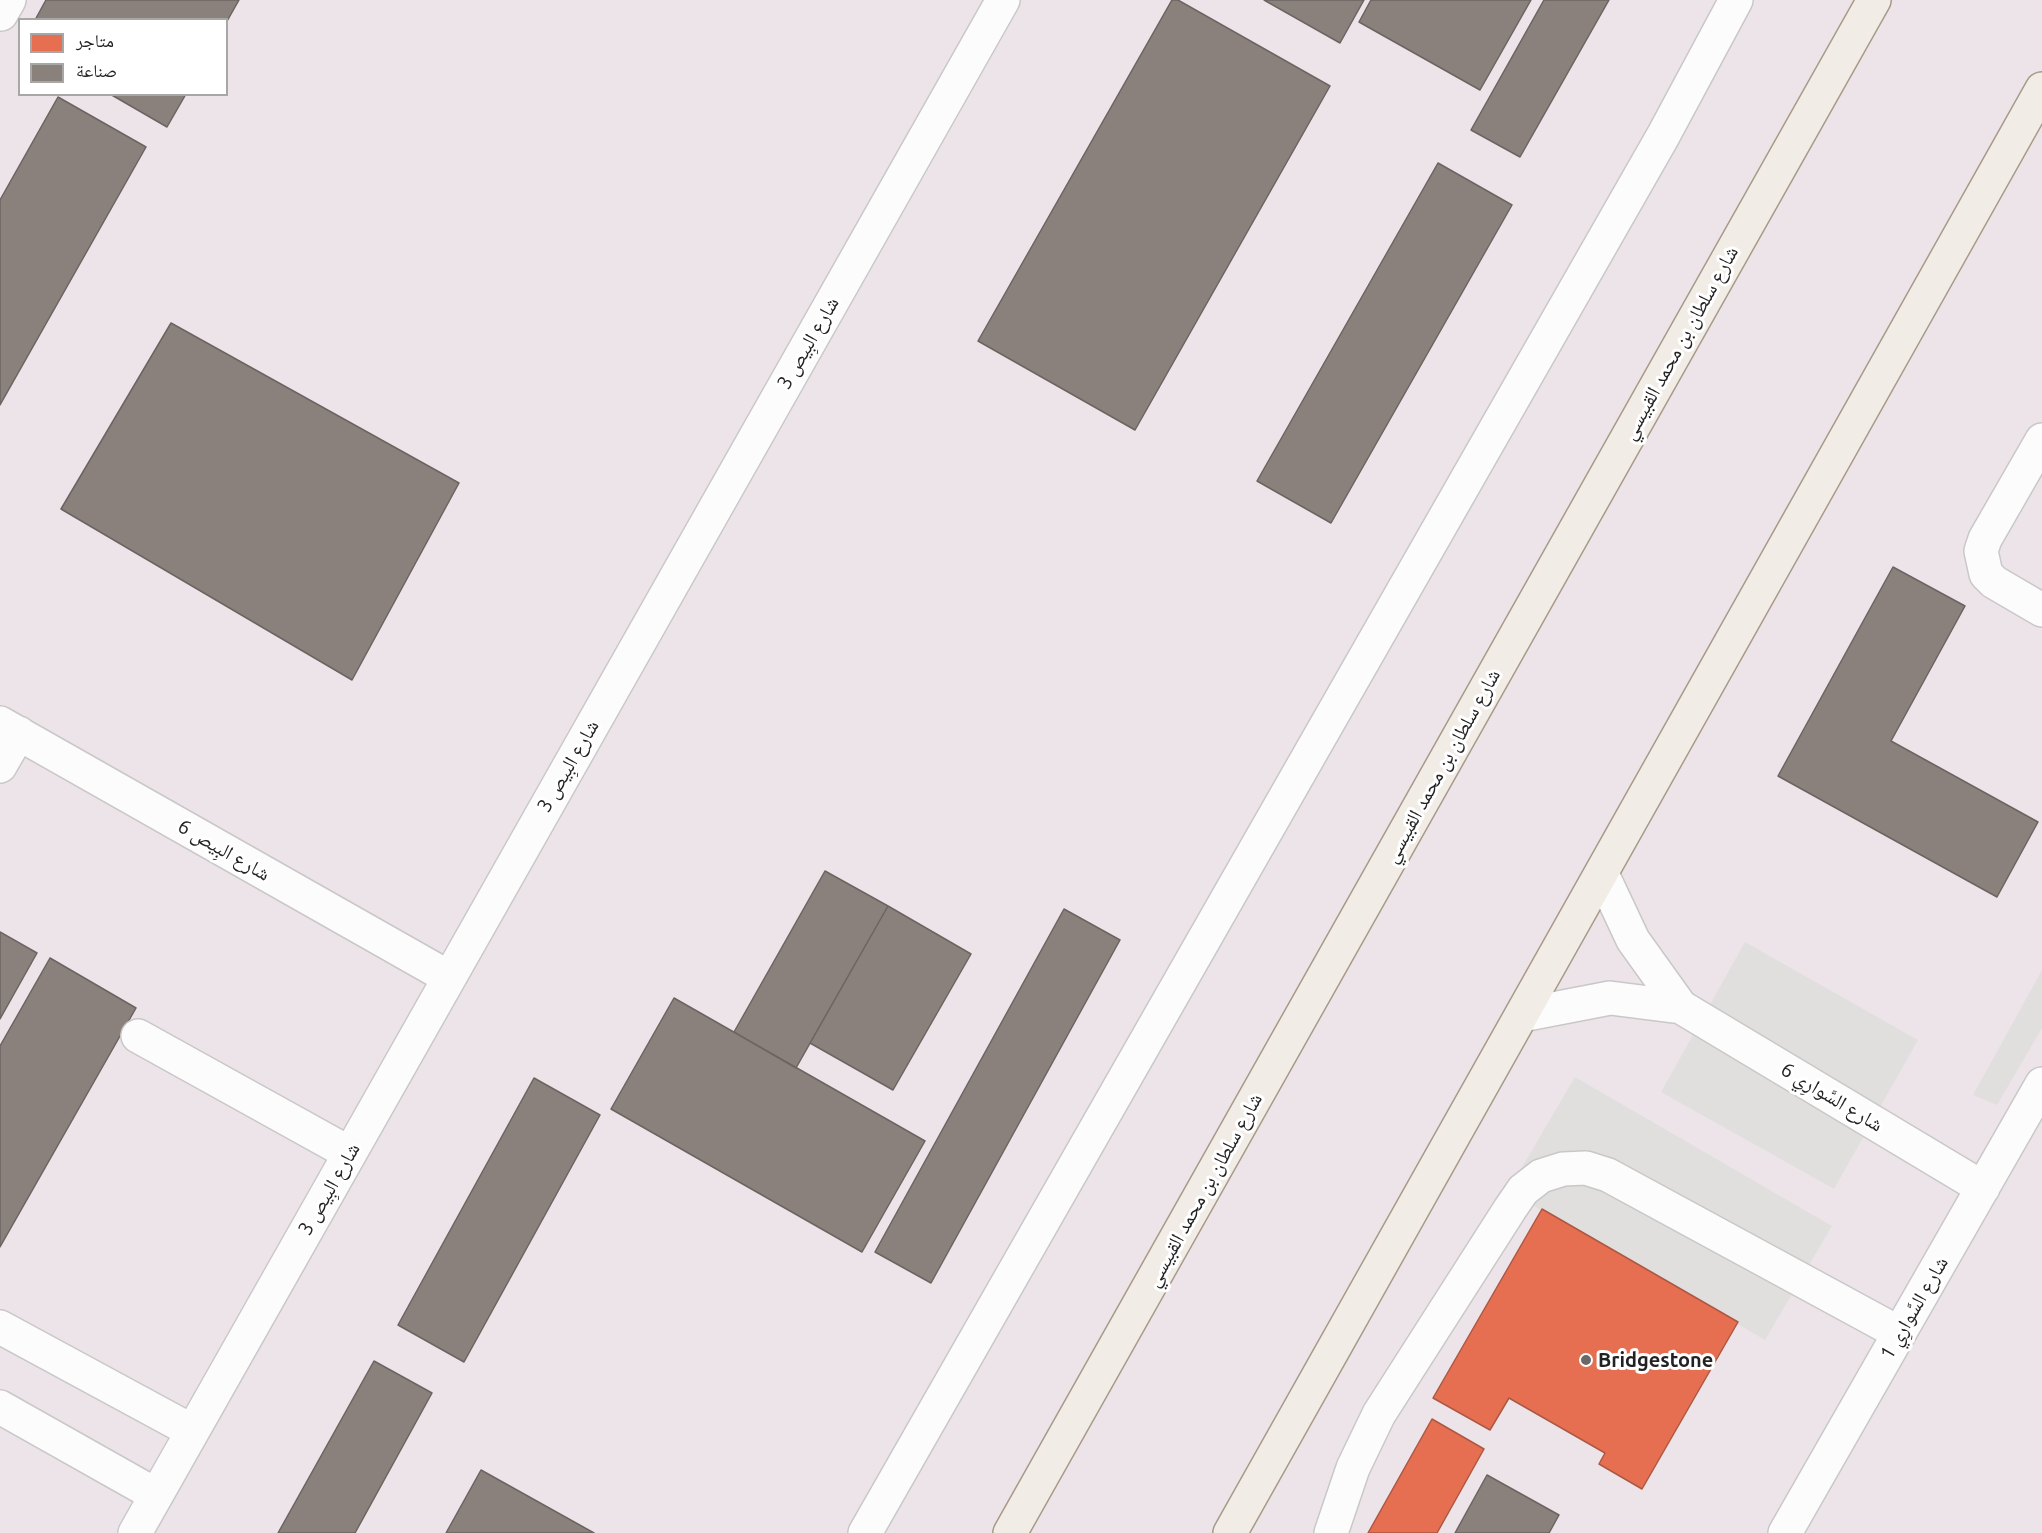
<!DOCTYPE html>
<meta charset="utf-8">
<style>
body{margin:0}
#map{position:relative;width:2042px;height:1533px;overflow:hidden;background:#f0eeeb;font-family:Ubuntu,"Noto Naskh Arabic",sans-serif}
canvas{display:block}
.legend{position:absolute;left:18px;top:18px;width:210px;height:78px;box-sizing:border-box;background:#fff;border:2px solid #a7a7a7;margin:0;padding:8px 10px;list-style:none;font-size:18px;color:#222}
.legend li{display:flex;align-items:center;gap:12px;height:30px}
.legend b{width:30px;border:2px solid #a7a7a7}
</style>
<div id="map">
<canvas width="2042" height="1533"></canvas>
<ul class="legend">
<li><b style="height:16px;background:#e76f51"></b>متاجر</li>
<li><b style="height:16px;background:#8a817c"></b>صناعة</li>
</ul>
</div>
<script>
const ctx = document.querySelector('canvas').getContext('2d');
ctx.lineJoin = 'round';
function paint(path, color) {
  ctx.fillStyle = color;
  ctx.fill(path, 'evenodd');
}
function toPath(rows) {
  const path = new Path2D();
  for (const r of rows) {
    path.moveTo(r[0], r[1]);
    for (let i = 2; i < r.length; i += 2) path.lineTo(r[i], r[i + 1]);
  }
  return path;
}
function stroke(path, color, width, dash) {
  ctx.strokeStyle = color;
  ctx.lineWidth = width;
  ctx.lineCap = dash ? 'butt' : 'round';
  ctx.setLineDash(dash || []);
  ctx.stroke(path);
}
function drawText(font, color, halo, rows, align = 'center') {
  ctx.font = font + ' Ubuntu,"Noto Naskh Arabic",sans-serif';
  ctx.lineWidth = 6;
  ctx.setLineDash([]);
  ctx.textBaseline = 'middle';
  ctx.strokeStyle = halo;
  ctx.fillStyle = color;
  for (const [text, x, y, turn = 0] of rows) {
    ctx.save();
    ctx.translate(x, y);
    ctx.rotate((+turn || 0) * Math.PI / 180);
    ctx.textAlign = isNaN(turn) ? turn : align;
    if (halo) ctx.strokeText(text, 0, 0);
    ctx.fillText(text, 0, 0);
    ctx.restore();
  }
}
paint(toPath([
 [0,0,2042,0,2042,1533,0,1533],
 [20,20,226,20,226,94,20,94]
]), '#ede4ea');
paint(toPath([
 [1745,942,1918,1040,1834,1189,1661,1092],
 [2042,970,2042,1028,1997,1105,1973,1095],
 [1575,1077,1832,1226,1765,1340,1508,1191]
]), '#e0dfde');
const shops = toPath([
 [1542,1209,1738,1322,1642,1489,1599,1464,1605,1453,1509,1398,1490,1430,1433,1398,1542,1209],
 [1432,1419,1484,1449,1437,1533,1368,1533,1432,1419]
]);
paint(shops, '#e76f51');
stroke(shops, '#ac5843', 1.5);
const industry = toPath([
 [46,0,239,0,226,23,226,20,35,20,46,0],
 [1172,0,1178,0,1330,86,1135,430,978,341,1172,0],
 [1264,0,1364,0,1340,43,1264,0],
 [1371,0,1531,0,1480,90,1359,22,1371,0],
 [1544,0,1609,0,1520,157,1471,130,1544,0],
 [110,94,186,94,167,127,110,94],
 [58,97,146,147,0,405,0,200,58,97],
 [1438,163,1512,205,1331,523,1257,481,1438,163],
 [171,323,459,483,352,680,61,509,171,323],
 [1893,567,1965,606,1891,741,2038,822,1997,897,1778,776,1893,567],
 [825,871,888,906,796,1068,734,1032,825,871],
 [888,906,971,954,893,1090,810,1043,888,906],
 [1064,909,1120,940,931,1283,875,1252,1064,909],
 [0,932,37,953,0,1019,0,932],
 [50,958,136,1008,0,1247,0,1046,50,958],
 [674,998,925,1141,862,1252,611,1109,674,998],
 [534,1078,600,1115,464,1362,398,1325,534,1078],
 [374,1361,432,1393,355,1533,278,1533,374,1361],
 [481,1470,594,1533,446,1533,481,1470],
 [1487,1475,1559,1515,1549,1533,1455,1533,1487,1475]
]);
paint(industry, '#8a817c');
stroke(industry, '#6b6461', 1.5);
const minor = toPath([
 [1,14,9,0],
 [2042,440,1985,539,1981,551,1986,574,1994,582,2042,610],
 [0,723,448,977],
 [0,766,19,733],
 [1602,874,1633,940,1681,1007,1983,1188],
 [1522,1015,1610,998,1681,1007],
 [138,1036,349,1153],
 [0,1327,192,1431],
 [0,1407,156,1495],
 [135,1533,1003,0],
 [865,1533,1663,136,1736,0],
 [1331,1533,1353,1468,1379,1414,1510,1209,1523,1190,1541,1176,1563,1169,1586,1168,1608,1175,1899,1333],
 [1785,1533,2042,1084]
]);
const major = toPath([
 [1010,1533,1874,0],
 [1230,1533,2042,89]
]);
stroke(minor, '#c9c8c7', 36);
stroke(major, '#a79a87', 36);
stroke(minor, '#fdfcfc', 33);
stroke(major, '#f2ece7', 33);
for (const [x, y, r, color] of [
 [1586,1360,6,"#6a6968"]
]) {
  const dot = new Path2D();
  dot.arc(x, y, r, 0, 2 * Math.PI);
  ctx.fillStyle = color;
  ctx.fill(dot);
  stroke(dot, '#fff', 2);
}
drawText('20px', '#222', '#fff', [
 ["شارع البِيص 3",808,343,-60],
 ["شارع سلطان بن محمد القبيسي",1680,343,-61],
 ["شارع البِيص 3",568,766,-60],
 ["شارع سلطان بن محمد القبيسي",1442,766,-61],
 ["شارع البِيص 6",224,850,30],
 ["شارع السَّوارِي 6",1832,1097,31],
 ["شارع البِيص 3",329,1189,-60],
 ["شارع سلطان بن محمد القبيسي",1204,1190,-61],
 ["شارع السَّوارِي 1",1914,1308,-60]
]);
drawText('bold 20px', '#222', '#fff', [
 ["Bridgestone",1598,1360]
], 'left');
</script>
